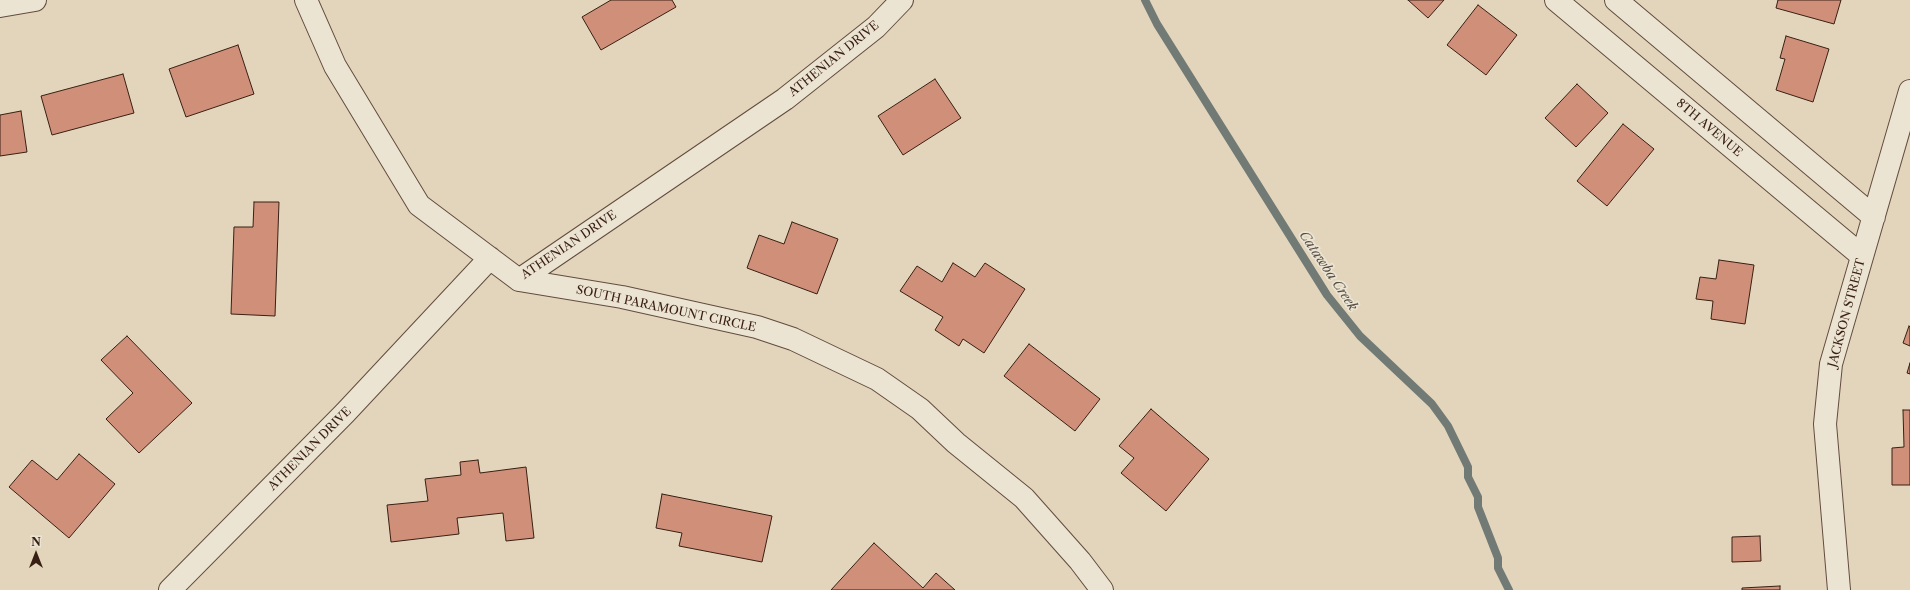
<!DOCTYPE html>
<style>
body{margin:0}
#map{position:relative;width:1910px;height:590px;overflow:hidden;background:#e2d5bb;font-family:"Libre Caslon Text",serif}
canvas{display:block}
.north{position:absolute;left:16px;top:534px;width:40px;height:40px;-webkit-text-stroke:3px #ece4d3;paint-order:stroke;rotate:0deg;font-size:11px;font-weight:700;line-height:16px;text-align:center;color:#391f13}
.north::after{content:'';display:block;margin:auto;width:14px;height:18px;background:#391f13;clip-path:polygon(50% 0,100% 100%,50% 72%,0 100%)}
</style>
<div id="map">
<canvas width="1910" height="590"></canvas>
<div class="north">N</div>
</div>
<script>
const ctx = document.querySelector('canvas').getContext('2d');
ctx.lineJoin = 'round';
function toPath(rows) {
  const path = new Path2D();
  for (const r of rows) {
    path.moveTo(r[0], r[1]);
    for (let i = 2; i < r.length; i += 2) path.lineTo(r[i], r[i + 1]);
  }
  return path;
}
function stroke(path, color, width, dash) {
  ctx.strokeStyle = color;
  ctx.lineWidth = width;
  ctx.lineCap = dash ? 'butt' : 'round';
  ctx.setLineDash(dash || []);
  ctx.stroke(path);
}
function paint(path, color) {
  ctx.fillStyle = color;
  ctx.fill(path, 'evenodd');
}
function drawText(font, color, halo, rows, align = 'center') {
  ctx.font = font + ' "Libre Caslon Text",serif';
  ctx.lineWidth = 3.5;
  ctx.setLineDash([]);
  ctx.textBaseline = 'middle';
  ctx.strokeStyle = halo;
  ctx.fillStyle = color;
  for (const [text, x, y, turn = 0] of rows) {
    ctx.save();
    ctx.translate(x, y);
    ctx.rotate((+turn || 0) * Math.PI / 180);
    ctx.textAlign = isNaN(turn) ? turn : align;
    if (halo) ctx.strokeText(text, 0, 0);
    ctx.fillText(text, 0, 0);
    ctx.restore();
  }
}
stroke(toPath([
 [1145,0,1157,24,1327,295,1360,336,1432,404,1448,426,1468,467,1468,477,1478,497,1478,507,1498,558,1498,568,1509,590]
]), '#717a75', 8);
const building = toPath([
 [611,0,672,0,676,7,601,50,582,17,611,0],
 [1408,0,1444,0,1428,18,1408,0],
 [1778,0,1841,0,1834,24,1776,8,1778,0],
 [1478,5,1517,35,1486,75,1447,45,1478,5],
 [1786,36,1829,49,1813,102,1776,90,1785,59,1780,58,1786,36],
 [238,45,254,94,186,117,169,69,238,45],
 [123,74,134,113,52,135,41,96,123,74],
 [935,79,961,118,903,155,878,116,935,79],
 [1577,84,1608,113,1576,147,1545,118,1577,84],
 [21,111,27,152,0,156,0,115,21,111],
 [1623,124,1654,149,1607,206,1577,181,1623,124],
 [254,202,279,202,275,316,231,314,234,227,253,227,254,202],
 [792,222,838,239,817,294,747,268,759,235,784,244,792,222],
 [1719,260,1754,265,1745,324,1711,319,1713,301,1696,299,1700,277,1716,279,1719,260],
 [953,263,975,277,985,263,1025,289,984,353,963,339,959,346,935,330,943,317,900,291,917,266,942,282,953,263],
 [1909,326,1910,327,1910,346,1903,343,1909,326],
 [127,336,192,403,139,453,106,419,133,393,101,360,127,336],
 [1029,344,1100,399,1075,431,1004,376,1029,344],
 [1910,363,1910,374,1907,373,1910,363],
 [1151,409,1209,459,1166,511,1121,473,1134,458,1119,446,1151,409],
 [1903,410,1910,410,1910,485,1892,485,1892,448,1904,447,1903,410],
 [79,454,115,484,69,538,9,487,32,460,57,480,79,454],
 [478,460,480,473,526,467,534,538,506,541,503,513,457,518,459,534,391,542,387,505,428,501,425,479,461,475,460,462,478,460],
 [662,494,772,516,762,562,679,546,682,533,656,528,662,494],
 [1760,536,1761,561,1732,562,1732,537,1760,536],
 [874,543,923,588,936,573,955,590,831,590,874,543],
 [1780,586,1780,590,1742,590,1742,588,1780,586]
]);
paint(building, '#cf8f79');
stroke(building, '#391f13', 1);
const street = toPath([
 [306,0,335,66,419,205,519,280,622,297,757,327,793,339,877,379,920,409,956,443,1024,498,1080,561,1102,590],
 [1556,0,1862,256],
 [1616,0,1874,217],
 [0,6,35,0],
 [519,280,785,99,876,27,902,0],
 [170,590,345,413,490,258],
 [1839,590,1825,424,1831,364,1910,91]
]);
stroke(street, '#634c3d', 24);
stroke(street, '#ece4d3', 22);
drawText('12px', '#391f13', '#ece4d3', [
 ["ATHENIAN DRIVE",834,59,-39],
 ["8TH AVENUE",1709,128,40],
 ["ATHENIAN DRIVE",569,245,-34],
 ["SOUTH PARAMOUNT CIRCLE",666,309,12],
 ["JACKSON STREET",1847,313,-75],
 ["ATHENIAN DRIVE",310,449,-45]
]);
drawText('italic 13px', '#554d44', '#ece4d3', [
 ["Catawba Creek",1328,271,56]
]);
</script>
